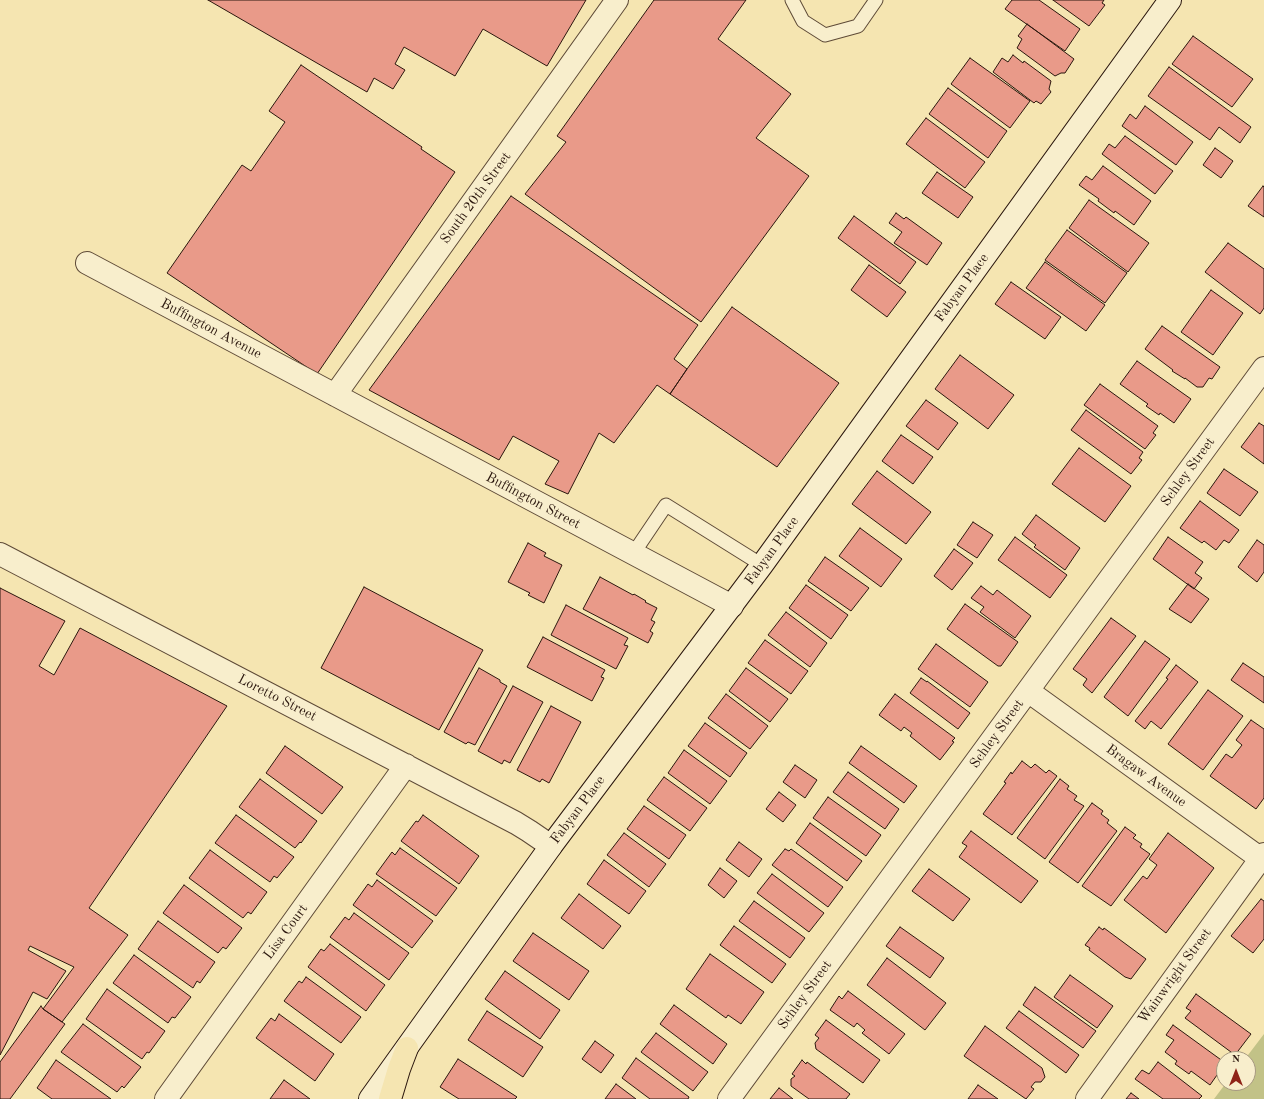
<!DOCTYPE html>
<style>
body{margin:0}
#map{position:relative;width:1264px;height:1099px;overflow:hidden;background:#f5e5b1;font-family:"Old Standard TT",serif}
canvas{display:block}
.north{position:absolute;left:1216px;top:1051px;width:40px;height:40px;box-sizing:border-box;background:#f8eecc;border:1px solid #a69880;border-radius:50%;rotate:0deg;font-size:11px;font-weight:700;line-height:16px;text-align:center;color:#2b170e}
.north::after{content:'';display:block;margin:auto;width:14px;height:18px;background:#8f2418;clip-path:polygon(50% 0,100% 100%,50% 72%,0 100%)}
</style>
<div id="map">
<canvas width="1264" height="1099"></canvas>
<div class="north">N</div>
</div>
<script>
const ctx = document.querySelector('canvas').getContext('2d');
ctx.lineJoin = 'round';
function paint(path, color) {
  ctx.fillStyle = color;
  ctx.fill(path, 'evenodd');
}
function toPath(rows) {
  const path = new Path2D();
  for (const r of rows) {
    path.moveTo(r[0], r[1]);
    for (let i = 2; i < r.length; i += 2) path.lineTo(r[i], r[i + 1]);
  }
  return path;
}
function stroke(path, color, width, dash) {
  ctx.strokeStyle = color;
  ctx.lineWidth = width;
  ctx.lineCap = dash ? 'butt' : 'round';
  ctx.setLineDash(dash || []);
  ctx.stroke(path);
}
function drawText(font, color, halo, rows, align = 'center') {
  ctx.font = font + ' "Old Standard TT",serif';
  ctx.lineWidth = 3;
  ctx.setLineDash([]);
  ctx.textBaseline = 'middle';
  ctx.strokeStyle = halo;
  ctx.fillStyle = color;
  for (const [text, x, y, turn = 0] of rows) {
    ctx.save();
    ctx.translate(x, y);
    ctx.rotate((+turn || 0) * Math.PI / 180);
    ctx.textAlign = isNaN(turn) ? turn : align;
    if (halo) ctx.strokeText(text, 0, 0);
    ctx.fillText(text, 0, 0);
    ctx.restore();
  }
}
paint(toPath([
 [1264,1034,1264,1099,1214,1099,1226,1083,1248,1083,1248,1059,1245,1059]
]), '#c2c287');
const building = toPath([
 [208,0,586,0,547,66,483,29,455,76,404,47,395,64,405,70,393,89,374,78,367,92,208,0],
 [654,0,746,0,718,39,791,94,756,138,809,176,701,322,525,194,566,142,557,136,654,0],
 [1012,0,1039,0,1080,29,1065,51,1005,9,1012,0],
 [1053,0,1104,0,1102,3,1105,5,1089,26,1053,0],
 [1027,24,1074,59,1065,73,1061,73,1055,76,1017,48,1022,39,1018,36,1027,24],
 [1193,36,1253,79,1232,107,1172,64,1193,36],
 [1013,55,1023,63,1024,61,1051,81,1049,89,1051,92,1041,104,1036,101,1034,103,993,72,1002,58,1008,62,1013,55],
 [970,58,1030,101,1010,128,951,84,970,58],
 [301,65,422,147,421,149,455,172,317,374,167,273,242,165,251,171,285,122,269,111,301,65],
 [1169,67,1251,127,1240,143,1219,127,1210,140,1148,96,1169,67],
 [948,88,1007,131,988,158,929,114,948,88],
 [1145,106,1193,142,1176,165,1122,126,1130,114,1136,119,1145,106],
 [926,118,985,162,965,188,906,144,926,118],
 [1125,136,1173,171,1155,194,1102,154,1109,144,1115,148,1125,136],
 [1215,148,1233,161,1221,178,1203,165,1215,148],
 [1103,166,1151,201,1134,225,1115,211,1114,213,1098,201,1099,199,1079,185,1086,176,1092,180,1103,166],
 [937,172,973,197,958,218,922,193,937,172],
 [1263,186,1264,187,1264,217,1248,206,1263,186],
 [511,196,698,325,674,359,687,369,670,394,657,385,614,443,599,433,568,494,545,484,559,461,513,436,499,460,369,390,511,196],
 [1089,200,1149,243,1128,272,1069,228,1089,200],
 [896,213,904,219,906,217,942,243,927,265,894,243,902,232,889,223,896,213],
 [854,216,916,262,900,284,838,238,854,216],
 [1067,230,1127,273,1105,303,1045,260,1067,230],
 [1228,243,1264,269,1264,308,1260,314,1205,272,1228,243],
 [1045,262,1105,305,1086,331,1026,288,1045,262],
 [869,265,906,292,887,317,851,290,869,265],
 [1011,282,1061,317,1045,339,995,304,1011,282],
 [1211,290,1243,313,1213,355,1181,332,1211,290],
 [732,307,839,383,777,467,670,394,687,369,732,307],
 [1162,326,1220,367,1212,379,1209,378,1203,387,1197,387,1185,378,1185,379,1172,371,1173,370,1145,349,1162,326],
 [960,355,1014,395,988,429,935,389,960,355],
 [1137,361,1191,399,1174,423,1160,413,1159,415,1146,406,1148,404,1120,384,1137,361],
 [1100,384,1158,426,1153,433,1156,435,1145,449,1084,405,1100,384],
 [926,400,958,423,938,450,906,426,926,400],
 [1086,410,1143,452,1139,458,1142,460,1131,474,1071,430,1086,410],
 [1259,423,1264,426,1264,464,1241,447,1259,423],
 [901,435,933,457,913,484,882,461,901,435],
 [1079,448,1131,486,1105,522,1052,484,1079,448],
 [1224,469,1258,492,1240,516,1207,493,1224,469],
 [877,471,931,512,906,544,852,504,877,471],
 [1200,501,1239,530,1229,543,1224,540,1216,550,1204,541,1202,543,1180,528,1200,501],
 [1036,515,1080,548,1065,570,1034,547,1036,545,1022,534,1036,515],
 [973,522,993,535,977,558,957,545,973,522],
 [860,528,902,559,881,587,839,556,860,528],
 [1015,537,1067,575,1050,598,998,560,1015,537],
 [1168,537,1203,562,1195,573,1202,578,1194,589,1153,559,1168,537],
 [1257,540,1264,545,1264,572,1257,582,1238,567,1257,540],
 [528,543,546,553,544,556,562,565,544,603,528,595,530,593,508,582,528,543],
 [954,549,973,563,952,590,934,576,954,549],
 [825,557,869,588,851,611,808,581,825,557],
 [600,577,633,595,634,594,646,601,645,602,657,608,651,620,655,622,650,631,653,633,648,643,583,609,600,577],
 [1188,584,1209,599,1191,623,1169,609,1188,584],
 [806,585,848,615,831,639,789,608,806,585],
 [981,586,993,595,997,590,1031,616,1015,638,980,612,984,607,971,598,981,586],
 [364,587,483,650,439,730,321,668,364,587],
 [0,588,65,621,39,666,54,675,80,628,227,706,89,908,128,935,62,1022,43,1009,74,967,30,946,28,950,66,971,47,999,33,992,0,1055,0,588],
 [965,604,1018,642,1001,666,998,666,947,629,965,604],
 [566,605,628,638,624,645,628,646,616,669,551,635,566,605],
 [786,612,827,643,810,667,768,635,786,612],
 [1111,618,1136,636,1092,693,1083,685,1087,679,1073,669,1111,618],
 [543,637,605,670,601,677,604,678,592,701,527,667,543,637],
 [765,640,808,671,791,694,748,663,765,640],
 [1145,641,1170,659,1128,716,1104,697,1145,641],
 [936,644,988,682,970,707,918,669,936,644],
 [1243,663,1264,677,1264,703,1231,680,1243,663],
 [1176,665,1198,682,1161,729,1151,721,1145,729,1135,721,1168,679,1166,678,1176,665],
 [479,668,500,680,500,682,507,686,475,745,468,742,466,744,444,732,479,668],
 [746,668,788,699,770,722,729,691,746,668],
 [921,678,927,682,927,681,970,713,958,729,910,693,921,678],
 [513,686,543,702,510,763,504,760,502,764,478,751,513,686],
 [1208,690,1243,716,1203,770,1168,744,1208,690],
 [726,694,768,726,750,749,708,718,726,694],
 [895,694,955,738,952,741,954,742,940,760,910,736,912,733,904,727,901,731,879,715,895,694],
 [551,706,581,722,549,783,542,779,540,782,517,770,551,706],
 [1251,720,1264,729,1264,798,1256,809,1210,776,1226,754,1232,758,1242,745,1236,740,1251,720],
 [705,723,747,753,730,777,688,746,705,723],
 [285,746,343,787,322,814,266,773,285,746],
 [861,746,917,786,904,803,849,763,861,746],
 [684,750,727,781,710,804,668,773,684,750],
 [1022,761,1031,768,1035,764,1046,773,1049,770,1057,776,1012,835,983,814,1006,783,1004,782,1011,772,1012,774,1022,761],
 [795,765,817,780,805,798,783,782,795,765],
 [848,772,899,809,885,829,833,792,848,772],
 [664,777,707,808,690,831,647,800,664,777],
 [260,779,317,821,301,843,300,842,295,848,239,807,260,779],
 [1060,779,1069,786,1067,789,1077,796,1074,800,1084,806,1045,859,1017,838,1060,779],
 [779,792,796,805,783,822,766,809,779,792],
 [828,797,881,835,866,856,813,818,828,797],
 [1092,803,1103,811,1101,814,1109,820,1107,823,1117,831,1078,883,1049,862,1092,803],
 [644,806,686,835,669,859,627,829,644,806],
 [236,815,294,857,277,878,274,876,270,882,215,843,236,815],
 [423,815,479,856,459,884,401,841,416,821,418,822,423,815],
 [810,823,862,861,847,881,796,843,810,823],
 [1125,827,1136,835,1133,838,1142,844,1140,847,1150,854,1111,906,1082,886,1125,827],
 [971,831,1038,881,1021,903,959,857,967,846,962,843,971,831],
 [624,833,666,864,649,887,607,855,624,833],
 [1168,833,1214,868,1166,933,1124,900,1143,876,1147,879,1157,865,1149,859,1168,833],
 [739,842,762,859,749,877,726,860,739,842],
 [400,848,457,888,436,916,376,874,392,852,395,855,400,848],
 [785,849,789,851,791,849,843,887,828,907,772,865,785,849],
 [210,850,267,892,251,914,248,912,243,918,189,878,210,850],
 [604,860,646,891,629,914,587,884,604,860],
 [720,868,737,881,724,898,708,885,720,868],
 [929,869,970,899,953,921,912,891,929,869],
 [772,874,824,913,809,932,757,893,772,874],
 [377,880,433,921,412,948,353,905,368,884,372,887,377,880],
 [184,885,242,928,226,949,223,947,218,953,163,913,184,885],
 [579,894,621,926,603,949,561,918,579,894],
 [1261,899,1264,901,1264,939,1253,953,1231,936,1261,899],
 [754,901,805,938,790,958,739,921,754,901],
 [354,913,409,953,389,980,330,937,345,917,349,920,354,913],
 [158,921,215,962,200,983,197,981,193,988,138,949,158,921],
 [734,926,786,964,772,983,720,945,734,926],
 [900,927,944,958,930,978,886,946,900,927],
 [1099,927,1103,930,1104,928,1146,959,1131,979,1125,977,1089,950,1090,948,1085,945,1099,927],
 [533,933,589,971,569,1000,513,961,533,933],
 [330,944,385,985,366,1011,308,967,321,949,324,951,330,944],
 [710,954,764,992,741,1024,728,1015,726,1018,686,989,710,954],
 [134,955,191,997,175,1018,172,1017,168,1023,113,983,134,955],
 [887,958,946,1003,925,1030,867,985,887,958],
 [505,971,560,1010,540,1039,485,999,505,971],
 [1070,975,1113,1006,1097,1028,1054,997,1070,975],
 [306,977,361,1017,341,1043,284,1001,299,981,302,983,306,977],
 [1035,987,1096,1031,1083,1048,1023,1005,1035,987],
 [107,989,165,1031,149,1053,147,1052,142,1059,86,1019,107,989],
 [848,991,905,1034,889,1054,862,1033,865,1030,857,1023,854,1027,830,1010,839,996,842,999,848,991],
 [1196,994,1251,1034,1235,1055,1185,1018,1191,1011,1186,1008,1196,994],
 [674,1005,727,1044,713,1064,660,1024,674,1005],
 [41,1006,43,1009,65,1024,10,1099,0,1099,0,1062,41,1006],
 [487,1011,543,1047,523,1077,468,1040,487,1011],
 [1019,1011,1079,1055,1066,1073,1006,1028,1019,1011],
 [279,1014,334,1054,315,1081,256,1038,271,1018,275,1021,279,1014],
 [826,1020,880,1060,863,1083,816,1049,815,1043,819,1038,815,1035,826,1020],
 [83,1024,141,1067,124,1088,122,1086,117,1092,61,1052,83,1024],
 [1173,1025,1224,1062,1224,1065,1210,1085,1191,1071,1189,1074,1175,1064,1177,1061,1165,1052,1174,1040,1166,1035,1173,1025],
 [985,1026,1042,1068,1045,1077,1041,1082,1035,1082,1031,1087,1034,1089,1026,1099,964,1056,985,1026],
 [656,1033,708,1072,693,1091,641,1052,656,1033],
 [595,1041,614,1055,601,1073,582,1059,595,1041],
 [636,1058,689,1097,688,1099,650,1099,622,1078,636,1058],
 [458,1059,517,1097,515,1099,459,1099,440,1087,458,1059],
 [56,1060,111,1099,52,1099,37,1088,56,1060],
 [802,1060,806,1064,807,1062,850,1094,846,1099,809,1099,791,1086,791,1079,795,1076,792,1074,802,1060],
 [1158,1062,1202,1096,1199,1099,1163,1099,1135,1079,1142,1070,1149,1074,1158,1062],
 [284,1080,310,1099,270,1099,284,1080],
 [616,1084,636,1099,605,1099,616,1084],
 [978,1085,998,1099,968,1099,978,1085],
 [779,1088,793,1099,770,1099,779,1088],
 [1131,1093,1139,1099,1126,1099,1131,1093]
]);
paint(building, '#e99a89');
stroke(building, '#2b170e', 1);
const lane = toPath([
 [792,0,803,21,825,35,858,26,876,0],
 [633,554,666,505,762,565]
]);
const street = toPath([
 [87,263,732,606],
 [335,395,617,0],
 [0,554,516,823,529,831,551,846],
 [1028,691,1264,861],
 [166,1099,406,765],
 [729,1099,1264,368],
 [1087,1099,1264,854]
]);
const secondary = toPath([
 [370,1099,551,846,762,565,1170,0]
]);
const highway = toPath([
 [390,1099,399,1069,407,1048]
]);
stroke(lane, '#5e4a37', 15);
stroke(street, '#5e4a37', 24);
stroke(secondary, '#2b170e', 24);
stroke(highway, '#2b170e', 24);
stroke(lane, '#f8eecc', 13);
stroke(street, '#f8eecc', 22);
stroke(secondary, '#f8eecc', 22);
stroke(highway, '#f5e5b1', 22);
drawText('14px', '#2b170e', '#f8eecc', [
 ["South 20th Street",476,198,-54],
 ["Fabyan Place",962,288,-54],
 ["Buffington Avenue",211,329,28],
 ["Schley Street",1188,472,-54],
 ["Buffington Street",533,501,28],
 ["Fabyan Place",772,551,-54],
 ["Loretto Street",277,698,27],
 ["Schley Street",997,734,-54],
 ["Bragaw Avenue",1146,776,36],
 ["Fabyan Place",578,810,-53],
 ["Lisa Court",286,932,-54],
 ["Wainwright Street",1175,976,-54],
 ["Schley Street",805,995,-54]
]);
</script>
